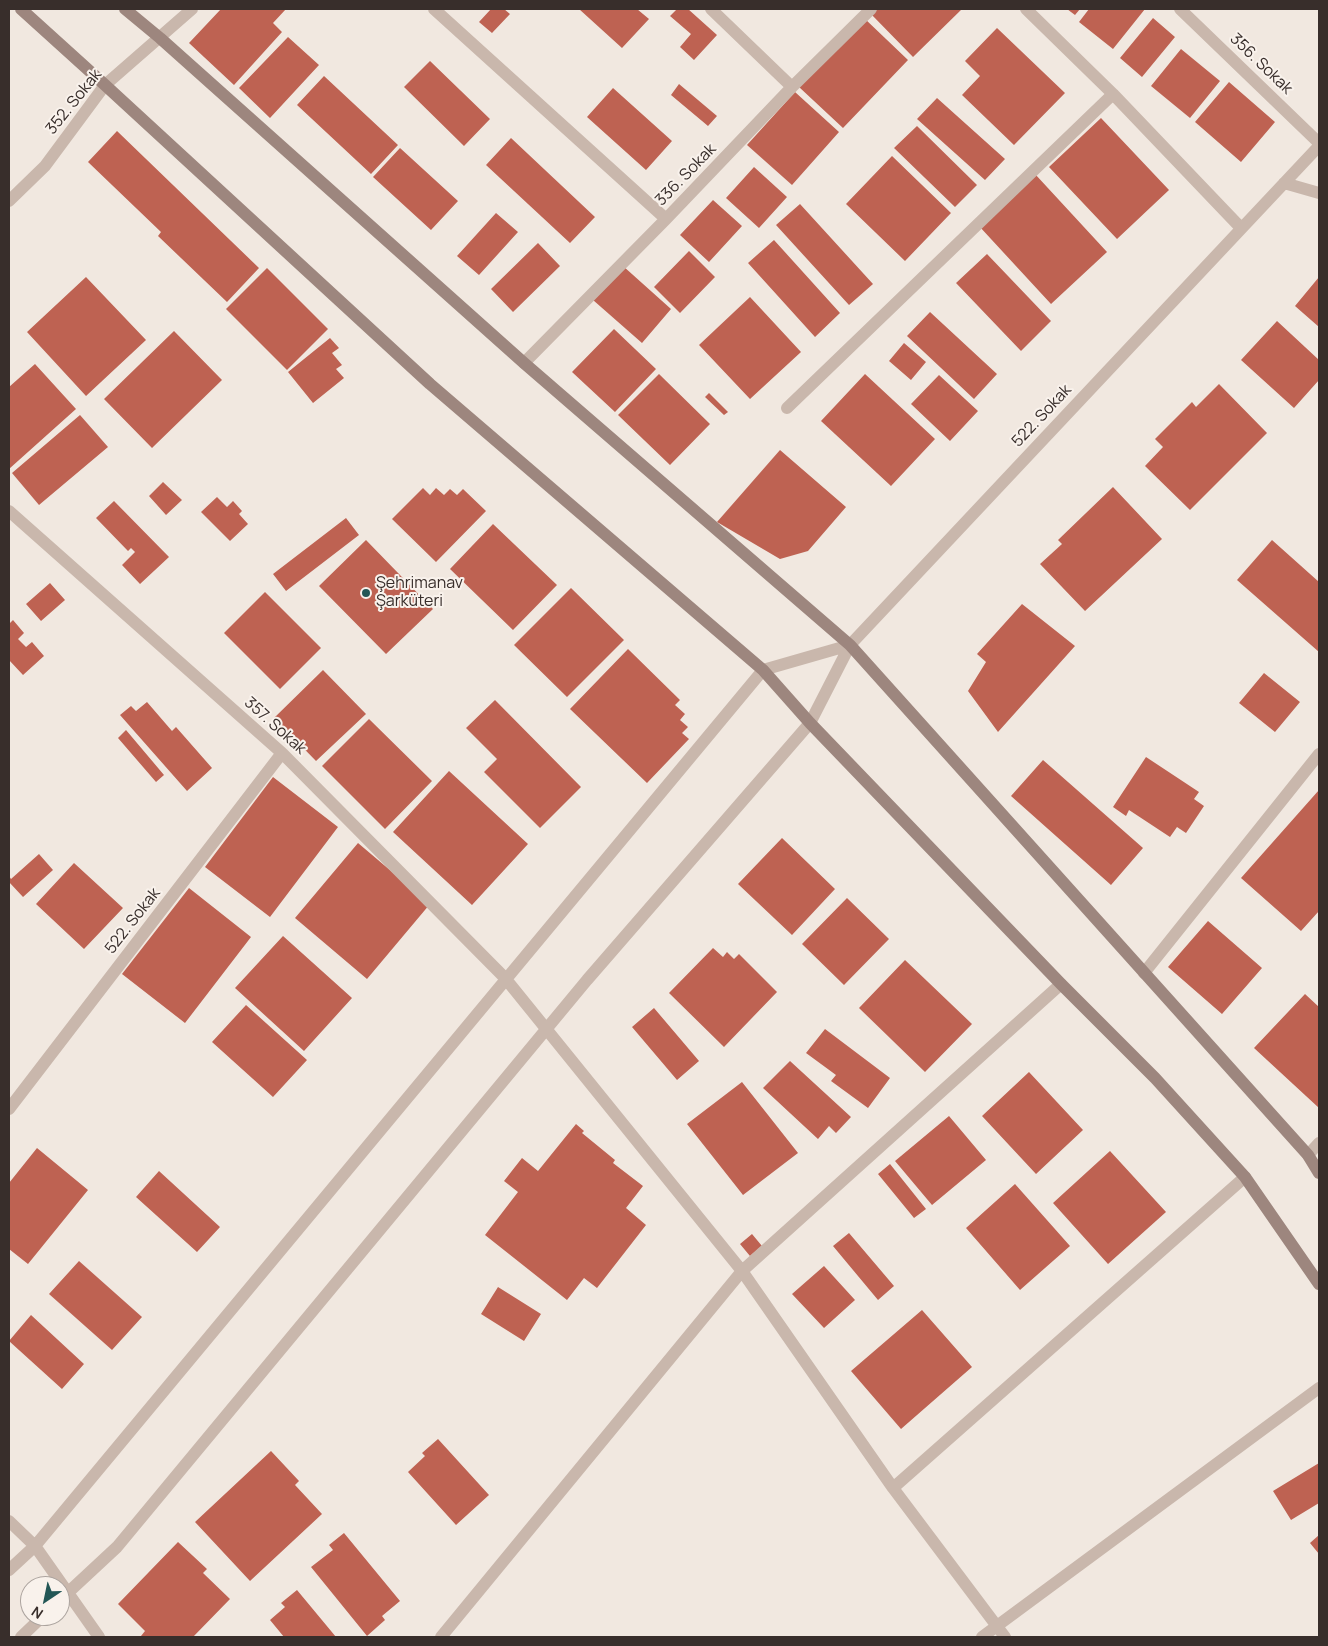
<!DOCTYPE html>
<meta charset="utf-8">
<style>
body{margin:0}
#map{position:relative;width:1328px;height:1646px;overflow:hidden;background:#f1e8e0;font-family:Manrope,sans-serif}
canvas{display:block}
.frame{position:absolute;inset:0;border:10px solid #382e2b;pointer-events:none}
.north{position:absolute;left:20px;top:1576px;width:50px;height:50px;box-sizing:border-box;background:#f9f2ec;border:1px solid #aca49f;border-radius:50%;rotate:214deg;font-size:14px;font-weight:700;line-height:20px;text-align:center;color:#382e2b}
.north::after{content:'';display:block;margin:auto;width:18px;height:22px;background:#235756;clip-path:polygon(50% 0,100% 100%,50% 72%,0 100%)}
</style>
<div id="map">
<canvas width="1328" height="1646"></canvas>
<div class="frame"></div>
<div class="north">N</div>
</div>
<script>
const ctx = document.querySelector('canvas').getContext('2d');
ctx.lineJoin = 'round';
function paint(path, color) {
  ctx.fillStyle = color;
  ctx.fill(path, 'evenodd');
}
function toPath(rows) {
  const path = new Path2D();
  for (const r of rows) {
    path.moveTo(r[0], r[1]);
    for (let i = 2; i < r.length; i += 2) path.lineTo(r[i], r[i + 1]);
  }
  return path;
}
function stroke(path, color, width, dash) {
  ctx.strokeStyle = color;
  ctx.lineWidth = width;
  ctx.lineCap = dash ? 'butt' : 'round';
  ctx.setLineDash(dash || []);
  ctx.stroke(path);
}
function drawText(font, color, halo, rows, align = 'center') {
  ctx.font = font + ' Manrope,sans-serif';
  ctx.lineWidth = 4;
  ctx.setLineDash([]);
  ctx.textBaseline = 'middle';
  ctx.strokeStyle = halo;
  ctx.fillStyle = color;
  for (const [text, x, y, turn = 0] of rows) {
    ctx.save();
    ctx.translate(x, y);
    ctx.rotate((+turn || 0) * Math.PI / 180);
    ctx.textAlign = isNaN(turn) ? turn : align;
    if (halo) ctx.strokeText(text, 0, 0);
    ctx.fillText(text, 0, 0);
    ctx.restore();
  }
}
paint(toPath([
 [221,9,286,9,273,23,282,32,234,85,189,43],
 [491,9,504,9,510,14,492,33,479,22],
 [579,9,637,9,649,19,622,48],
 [677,9,688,9,717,35,694,60,680,47,691,34,670,16],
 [874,9,962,9,913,57,870,13],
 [1067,9,1080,9,1075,15],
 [1089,9,1145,9,1113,49,1079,22],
 [864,18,908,60,843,128,799,87],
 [1153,18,1175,37,1142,77,1120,58],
 [997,28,1065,93,1014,145,962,95,980,76,965,61],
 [288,37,319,65,270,118,239,88],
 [1181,49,1220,81,1190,118,1151,86],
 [430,61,490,119,464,146,404,87],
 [324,76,398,145,371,174,297,105],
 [1229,82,1275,122,1241,162,1195,122],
 [679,84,717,116,708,126,671,95],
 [613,88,672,141,646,170,587,117],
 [795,92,839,132,792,185,747,145],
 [937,98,1005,159,985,180,917,119],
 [1101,118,1169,190,1117,239,1049,167],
 [917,126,977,185,955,207,894,148],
 [117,131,259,268,227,302,158,236,161,232,88,162],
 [511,138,595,217,570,243,486,165],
 [400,148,458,201,431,230,373,177],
 [892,156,951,213,905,261,846,204],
 [754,167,787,197,759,228,726,198],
 [1035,174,1107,252,1051,304,979,226],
 [713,200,742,226,709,262,680,235],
 [800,204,873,284,849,305,776,225],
 [496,213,518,232,479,275,457,256],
 [774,240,840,313,815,337,748,263],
 [538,243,560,266,513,312,491,289],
 [689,251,715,277,680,313,654,287],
 [987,254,1051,321,1021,351,956,283],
 [623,266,671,309,642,343,593,300],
 [267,268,328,329,287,370,226,309],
 [86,277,146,340,86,396,27,332],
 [1319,277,1319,327,1295,306],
 [750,297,801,352,750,399,699,345],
 [930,312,997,374,974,399,907,336],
 [1277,321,1319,360,1319,380,1294,408,1241,360],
 [614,329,656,369,615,412,572,372],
 [174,331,222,380,152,448,104,399],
 [330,338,339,348,332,353,342,365,336,369,344,378,313,403,288,372],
 [904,343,926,362,911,380,889,361],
 [35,364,76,409,9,469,9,387],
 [659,374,710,424,670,465,618,415],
 [865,374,935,439,891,486,821,421],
 [939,375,978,411,950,441,911,404],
 [1219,384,1267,433,1190,510,1145,466,1163,447,1155,439,1192,402,1196,407],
 [709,393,728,412,724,415,705,397],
 [80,415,108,447,39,505,12,473],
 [780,450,846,507,808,551,780,559,717,522],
 [163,482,182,500,166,515,149,496],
 [1113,487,1162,539,1085,611,1040,564,1062,544,1058,540],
 [423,488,430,495,436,488,444,495,450,489,457,495,463,489,486,511,436,562,392,519],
 [217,497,227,507,233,501,242,511,239,514,248,524,230,541,201,512],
 [114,501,169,557,140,584,122,565,135,552,131,548,128,551,96,518],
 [346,518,359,535,286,591,273,574],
 [493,524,557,585,513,630,450,569],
 [366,540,433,609,386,654,319,586],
 [1272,540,1319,582,1319,652,1237,580],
 [50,583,65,600,41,621,26,604],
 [571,588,624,640,567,697,514,645],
 [265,592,321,648,280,689,224,633],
 [1022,604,1075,646,998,732,968,691,986,662,977,654],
 [13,620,24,633,18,639,26,647,32,642,44,656,23,675,9,660,9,624],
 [628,649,680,700,675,705,685,714,680,720,688,727,682,733,689,739,647,783,570,709],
 [323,670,366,714,316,761,274,718],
 [1264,673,1300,702,1275,732,1239,703],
 [495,700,581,787,540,828,484,772,497,759,466,728],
 [147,702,172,731,176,727,212,768,187,791,120,715,131,706,136,711],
 [369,719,432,781,385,829,322,766],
 [126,730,164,775,156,782,118,738],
 [1146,757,1199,792,1194,799,1204,806,1186,833,1177,827,1170,837,1129,810,1126,816,1113,807],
 [1043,760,1143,848,1111,885,1011,796],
 [449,771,528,844,472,905,393,832],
 [273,777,338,827,270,917,205,867],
 [1319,790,1319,911,1301,931,1241,878],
 [782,838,835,889,792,935,738,884],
 [358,843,430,904,367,979,295,918],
 [39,854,53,870,23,897,9,882,9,876,11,879],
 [74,863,123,908,84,949,36,904],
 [189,888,251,937,185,1023,122,974],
 [847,898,889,939,844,985,802,944],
 [1208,921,1262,968,1222,1014,1168,967],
 [283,936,352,998,304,1051,235,988],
 [713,948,723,957,727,952,734,959,739,954,777,992,724,1047,669,993],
 [905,960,972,1024,925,1072,859,1008],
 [1305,994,1319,1007,1319,1108,1254,1048],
 [246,1005,307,1060,273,1097,212,1042],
 [654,1008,699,1061,677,1080,632,1027],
 [825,1029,890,1078,868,1108,831,1081,836,1075,806,1053],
 [790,1061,851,1117,836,1133,829,1126,818,1139,763,1088],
 [1029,1072,1083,1130,1036,1174,982,1116],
 [742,1082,798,1153,743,1195,687,1124],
 [949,1116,986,1160,932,1205,895,1161],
 [576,1124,584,1131,582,1133,615,1160,613,1163,643,1186,626,1208,646,1225,597,1288,584,1278,567,1300,485,1235,518,1192,504,1181,522,1158,538,1171],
 [37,1148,88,1190,28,1264,9,1249,9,1183],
 [1110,1151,1166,1212,1108,1264,1053,1203],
 [890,1164,926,1209,914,1218,878,1174],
 [159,1171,220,1227,197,1252,136,1197],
 [1015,1184,1070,1246,1020,1290,966,1228],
 [849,1233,894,1286,878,1300,833,1246],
 [752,1234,762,1246,750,1256,740,1244],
 [79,1261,142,1317,112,1350,49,1294],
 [824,1266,855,1300,824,1328,792,1294],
 [498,1287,541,1314,524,1341,481,1314],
 [922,1310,972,1367,901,1429,851,1371],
 [31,1315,84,1364,62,1389,9,1341],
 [438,1439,489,1495,456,1525,408,1472,425,1456,422,1453],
 [271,1451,299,1481,295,1485,322,1514,250,1581,195,1522],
 [1319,1463,1319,1503,1291,1520,1273,1491],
 [344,1533,400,1601,382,1616,385,1620,367,1636,311,1567,333,1550,329,1545],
 [1319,1535,1319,1554,1310,1543],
 [178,1542,207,1569,203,1573,230,1599,193,1637,142,1637,141,1636,145,1631,118,1604],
 [297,1590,336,1637,284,1637,270,1620,285,1607,281,1603]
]), '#be6252');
stroke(toPath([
 [434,9,666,219],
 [711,9,792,87],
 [1026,9,1113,94,1241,228],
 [1180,9,1319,143],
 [1284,183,1319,193],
 [9,201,45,166,105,85,192,9],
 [524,363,666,219,792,87,871,9],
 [787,408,1113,94],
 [9,511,282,753,505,978,742,1271,893,1488,1005,1637],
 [1144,973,1319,754],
 [9,1109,282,753],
 [1308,1155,1319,1143],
 [893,1488,1245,1177],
 [9,1521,35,1546,99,1637],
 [9,1570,35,1546,763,670,850,645],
 [60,1600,117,1547,587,980,810,723,850,645,1319,146],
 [21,1637,43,1616],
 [441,1637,742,1271,1061,984],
 [982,1637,1319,1388]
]), '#c9b7ac', 12);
stroke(toPath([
 [21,9,105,85,430,384,763,670,810,723,1061,984,1155,1078,1245,1177,1319,1284],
 [125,9,160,38,524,363,850,645,1308,1155,1319,1173]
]), '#9d867e', 12);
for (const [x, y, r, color] of [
 [366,593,5,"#235756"]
]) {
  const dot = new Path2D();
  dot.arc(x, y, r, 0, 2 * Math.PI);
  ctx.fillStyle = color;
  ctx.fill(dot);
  stroke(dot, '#f9f2ec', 2);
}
drawText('16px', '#382e2b', '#f9f2ec', [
 ["356. Sokak",1261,64,44],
 ["352. Sokak",74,102,-51],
 ["336. Sokak",686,175,-46],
 ["522. Sokak",1042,416,-47],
 ["357. Sokak",275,726,42],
 ["522. Sokak",133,921,-52]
]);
drawText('16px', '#382e2b', '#f9f2ec', [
 ["Şehrimanav",376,584],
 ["Şarküteri",376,602]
], 'left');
</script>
